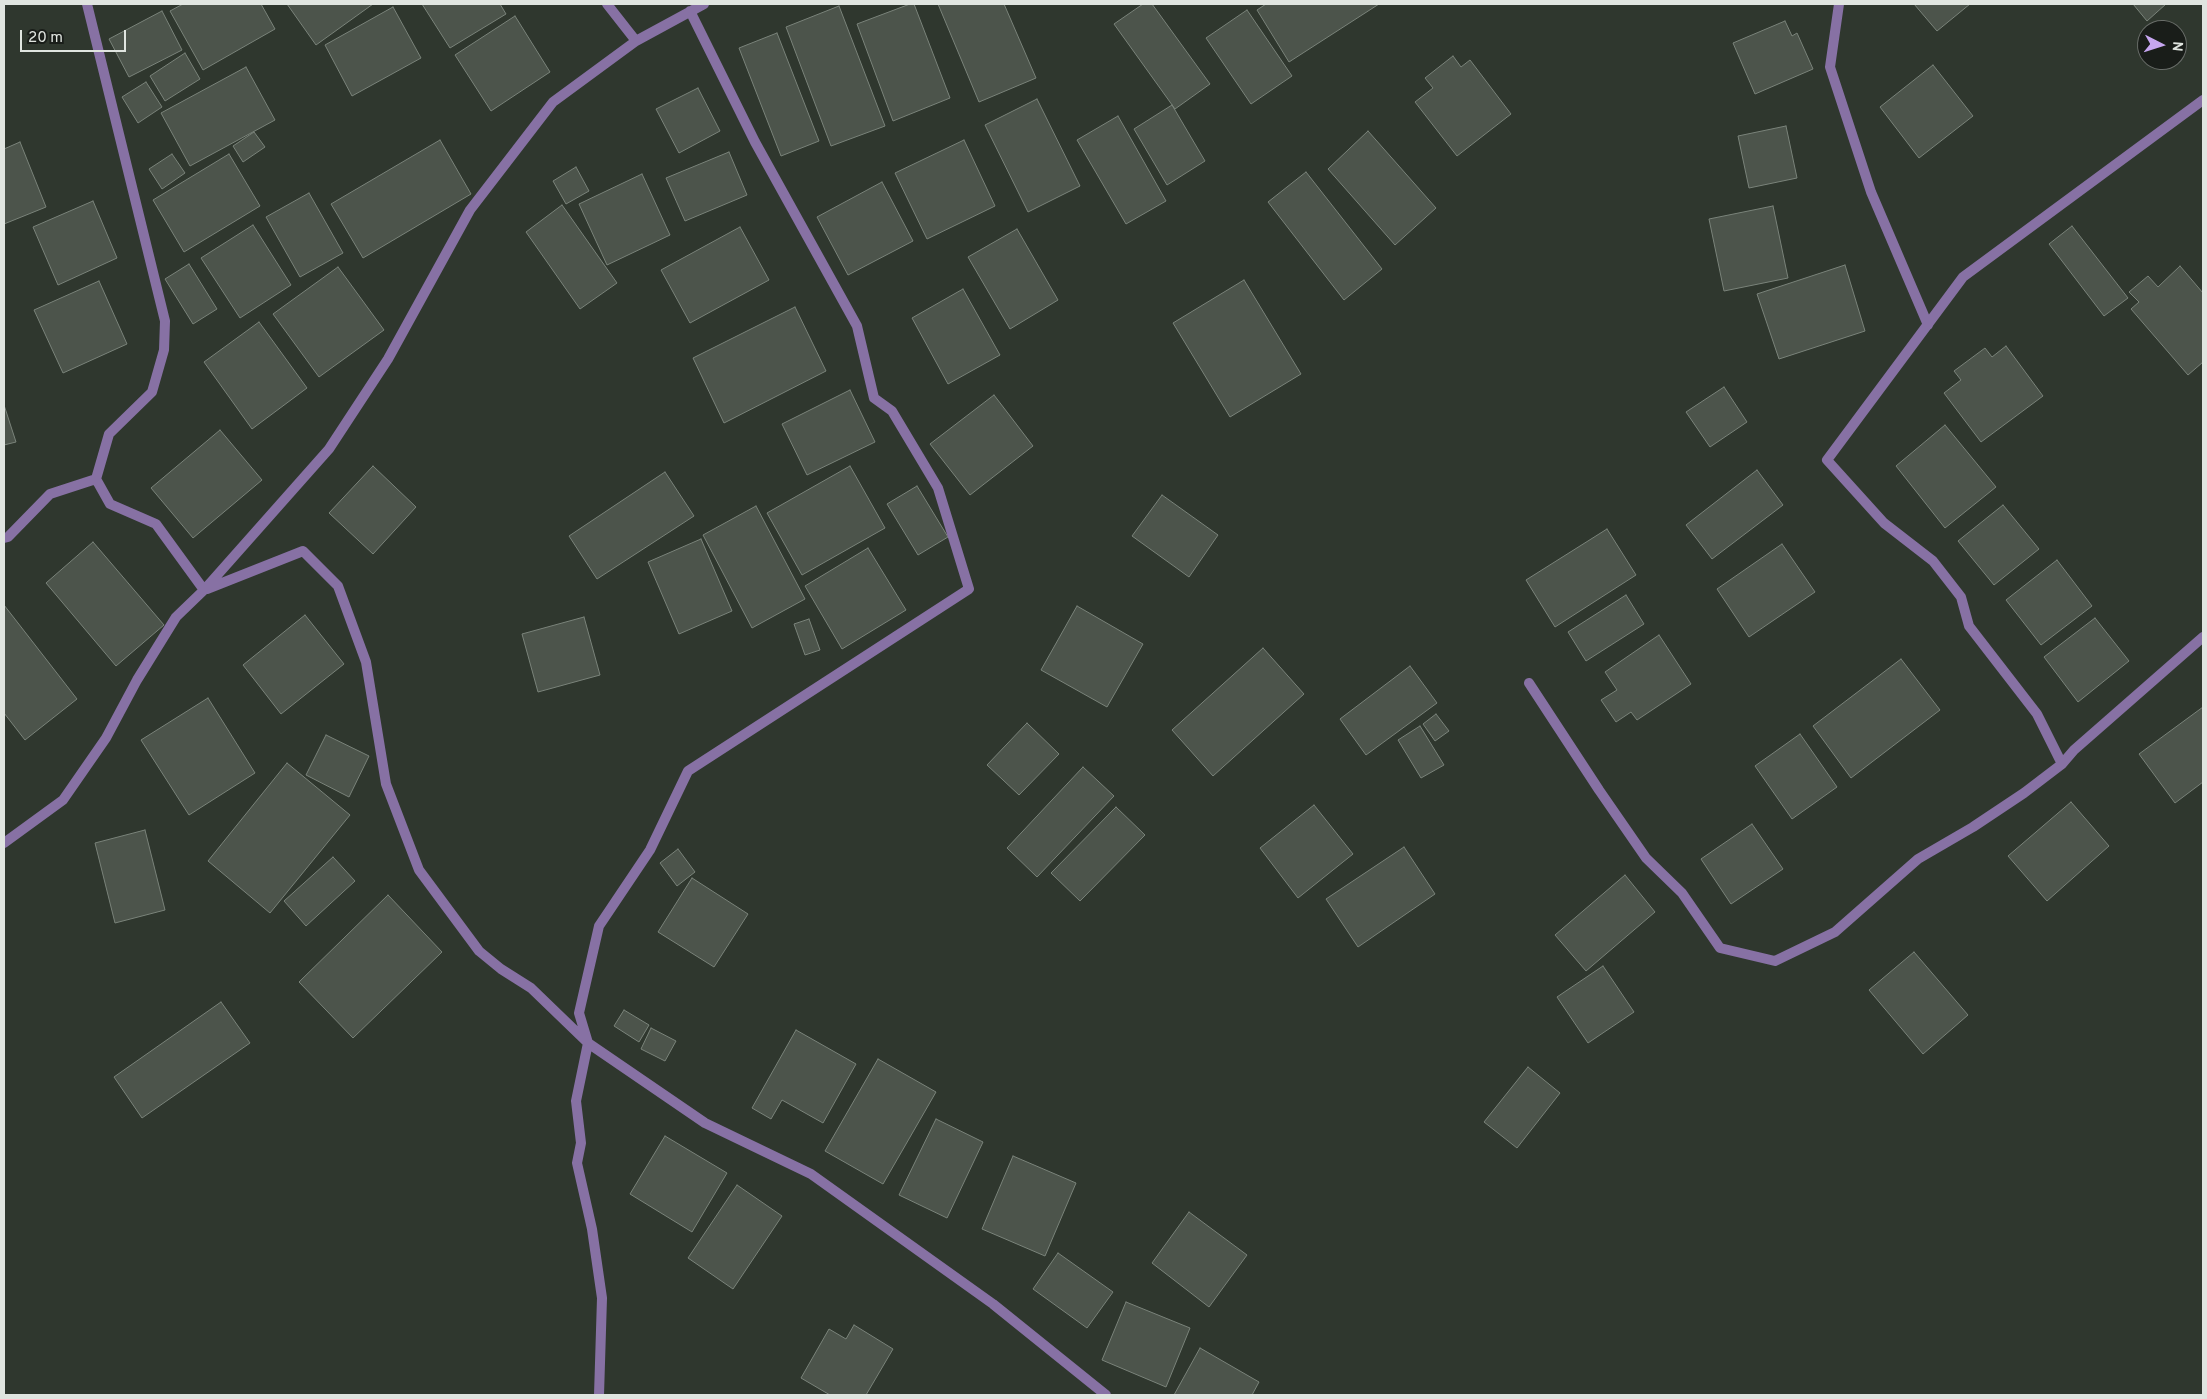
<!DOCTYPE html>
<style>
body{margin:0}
#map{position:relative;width:2207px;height:1399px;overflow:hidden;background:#2f372e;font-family:Overpass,sans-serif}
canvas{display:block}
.frame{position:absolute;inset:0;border:5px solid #e0e5e0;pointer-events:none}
.north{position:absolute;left:2137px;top:20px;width:50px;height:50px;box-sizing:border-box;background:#191d19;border:1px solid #696d69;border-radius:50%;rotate:95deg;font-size:14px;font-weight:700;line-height:20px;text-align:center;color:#e0e5e0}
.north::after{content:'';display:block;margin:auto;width:18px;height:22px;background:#c6a6f0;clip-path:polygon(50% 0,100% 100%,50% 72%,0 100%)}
.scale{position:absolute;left:20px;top:30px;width:106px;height:22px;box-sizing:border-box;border:2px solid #e0e5e0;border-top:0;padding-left:6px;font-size:15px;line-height:18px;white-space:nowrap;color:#e0e5e0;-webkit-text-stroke:4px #191d19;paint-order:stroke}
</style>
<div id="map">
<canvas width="2207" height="1399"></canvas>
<div class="frame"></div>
<div class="north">N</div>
<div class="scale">20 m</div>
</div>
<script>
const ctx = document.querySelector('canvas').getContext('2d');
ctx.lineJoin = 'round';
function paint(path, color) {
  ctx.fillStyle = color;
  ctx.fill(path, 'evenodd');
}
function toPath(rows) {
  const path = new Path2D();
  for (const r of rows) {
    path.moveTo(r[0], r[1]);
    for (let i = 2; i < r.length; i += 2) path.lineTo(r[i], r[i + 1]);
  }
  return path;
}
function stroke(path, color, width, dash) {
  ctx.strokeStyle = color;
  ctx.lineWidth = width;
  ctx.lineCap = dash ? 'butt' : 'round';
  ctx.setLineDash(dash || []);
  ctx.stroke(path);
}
const building = toPath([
 [183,4,261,4,275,29,203,70,170,11,183,4],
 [287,4,373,4,316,45,287,4],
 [422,4,500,4,506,14,450,48,422,4],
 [910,4,914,4,950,98,893,121,857,24,910,4],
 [938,4,1004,4,1036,78,979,102,938,4],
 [1143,4,1152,4,1210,84,1175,109,1114,24,1143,4],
 [1266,4,1379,4,1289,62,1257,10,1266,4],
 [1914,4,1970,4,1937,31,1914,4],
 [2133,4,2166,4,2147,21,2133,4],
 [839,6,885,126,831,146,786,27,839,6],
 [393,7,421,58,352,96,325,45,393,7],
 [1247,10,1292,76,1251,104,1206,38,1247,10],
 [162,11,182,50,129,77,109,39,162,11],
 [515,16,550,72,491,111,455,55,515,16],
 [1785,21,1792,36,1797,33,1813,69,1755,94,1733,43,1785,21],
 [777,33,819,141,781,156,739,48,777,33],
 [185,53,200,79,165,101,150,76,185,53],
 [1453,56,1461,67,1470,60,1511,114,1457,156,1415,102,1433,88,1425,78,1453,56],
 [1933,65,1973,116,1919,158,1880,107,1933,65],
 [246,67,275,120,190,166,161,113,246,67],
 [146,82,162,107,138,123,122,97,146,82],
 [698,88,720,131,679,153,656,109,698,88],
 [1037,99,1080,186,1028,212,985,125,1037,99],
 [1172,105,1205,161,1167,185,1134,129,1172,105],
 [1118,116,1166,201,1126,224,1077,140,1118,116],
 [1786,126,1797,178,1749,188,1738,136,1786,126],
 [1368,131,1436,208,1395,245,1328,169,1368,131],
 [254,132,265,147,243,162,233,146,254,132],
 [440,140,471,194,363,258,331,204,440,140],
 [964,140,995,206,927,239,895,173,964,140],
 [20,142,46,207,4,224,4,149,20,142],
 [729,152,747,195,685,221,666,178,729,152],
 [172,154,185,173,162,189,149,169,172,154],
 [229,154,260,206,184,252,153,200,229,154],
 [576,167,589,191,566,204,553,181,576,167],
 [1306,172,1382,269,1344,300,1268,202,1306,172],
 [642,174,670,235,607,265,579,204,642,174],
 [882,182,913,241,848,275,817,217,882,182],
 [309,193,343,253,300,277,266,217,309,193],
 [93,201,117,258,58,285,33,227,93,201],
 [562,205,617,283,580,309,526,232,562,205],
 [1773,206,1788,278,1724,291,1709,219,1773,206],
 [253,225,291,285,240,318,201,258,253,225],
 [2072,226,2128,298,2104,316,2049,244,2072,226],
 [740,227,769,280,690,323,661,270,740,227],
 [1017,229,1058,300,1010,329,968,257,1017,229],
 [189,264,217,309,193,324,165,279,189,264],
 [1845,265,1865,331,1779,359,1757,294,1845,265],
 [2180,266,2203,293,2203,362,2188,375,2131,309,2139,302,2129,292,2148,276,2158,287,2180,266],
 [338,267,384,330,319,377,273,314,338,267],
 [1244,280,1301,374,1230,417,1173,323,1244,280],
 [99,281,127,344,63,373,34,310,99,281],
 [963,289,1000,355,948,384,912,318,963,289],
 [795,307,826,371,724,423,693,358,795,307],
 [259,322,307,388,252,429,204,362,259,322],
 [2006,346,2043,396,1981,442,1944,393,1961,380,1954,371,1985,348,1992,357,2006,346],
 [1724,387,1747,422,1710,447,1686,412,1724,387],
 [850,390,875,442,807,475,782,424,850,390],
 [994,395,1033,446,970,495,930,444,994,395],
 [4,405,16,442,4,445,4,405],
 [1945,425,1996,487,1945,528,1896,466,1945,425],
 [220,430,262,480,193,538,151,488,220,430],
 [373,466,416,507,373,554,329,513,373,466],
 [850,466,885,528,802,575,767,513,850,466],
 [1757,470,1783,505,1712,559,1686,525,1757,470],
 [665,472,694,516,597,579,569,536,665,472],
 [917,486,948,537,918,555,887,504,917,486],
 [1162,495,1218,535,1189,577,1132,536,1162,495],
 [2003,505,2039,549,1994,585,1958,541,2003,505],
 [756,506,805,599,752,628,703,535,756,506],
 [1607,529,1636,575,1555,627,1526,580,1607,529],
 [701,539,732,611,679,634,648,562,701,539],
 [93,542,164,625,116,666,46,583,93,542],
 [1782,544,1815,592,1749,637,1717,589,1782,544],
 [868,548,906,610,842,649,805,586,868,548],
 [2057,560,2092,606,2041,645,2006,600,2057,560],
 [1626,595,1644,624,1586,661,1568,632,1626,595],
 [4,605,77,699,25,740,4,713,4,605],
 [1077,606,1143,644,1107,707,1041,670,1077,606],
 [305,615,344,664,281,714,243,665,305,615],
 [584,617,600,675,538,692,522,634,584,617],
 [2095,618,2129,661,2078,702,2044,657,2095,618],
 [809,619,820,650,805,655,794,624,809,619],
 [1659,635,1691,684,1637,720,1631,712,1616,722,1601,700,1617,690,1605,672,1659,635],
 [1263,648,1304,694,1213,776,1172,730,1263,648],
 [1901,659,1940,710,1851,778,1813,726,1901,659],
 [1410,666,1437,703,1366,755,1340,719,1410,666],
 [208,698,255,773,189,815,141,740,208,698],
 [2203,707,2203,782,2175,803,2139,754,2203,707],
 [1436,714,1449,731,1435,741,1423,724,1436,714],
 [1027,723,1059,754,1019,795,987,765,1027,723],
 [1420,726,1444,765,1421,778,1398,740,1420,726],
 [1800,734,1837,787,1792,819,1755,766,1800,734],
 [326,735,369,756,349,797,306,775,326,735],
 [287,763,350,815,270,913,208,861,287,763],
 [1083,767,1114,796,1037,877,1007,848,1083,767],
 [2071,802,2109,846,2047,901,2008,856,2071,802],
 [1314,805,1353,854,1298,898,1260,848,1314,805],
 [1116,807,1145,835,1080,901,1051,873,1116,807],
 [1752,824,1783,869,1731,904,1701,859,1752,824],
 [145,830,165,910,115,923,95,843,145,830],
 [1404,847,1435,894,1358,947,1326,899,1404,847],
 [678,849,695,872,677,886,660,863,678,849],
 [333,857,355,881,306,926,284,901,333,857],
 [1625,875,1655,912,1586,971,1555,935,1625,875],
 [692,878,748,914,714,967,658,932,692,878],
 [388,895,442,952,353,1038,299,982,388,895],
 [1914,952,1968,1015,1923,1054,1869,990,1914,952],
 [1603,966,1634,1012,1588,1043,1557,997,1603,966],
 [221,1002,250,1043,142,1118,114,1077,221,1002],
 [624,1010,649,1025,639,1042,614,1026,624,1010],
 [651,1028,676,1041,665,1061,641,1049,651,1028],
 [796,1030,856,1064,823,1123,782,1100,771,1119,752,1108,796,1030],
 [878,1059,936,1092,883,1184,825,1151,878,1059],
 [1528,1067,1560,1093,1517,1148,1484,1122,1528,1067],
 [936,1119,983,1142,947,1218,899,1195,936,1119],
 [665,1136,727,1173,692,1232,630,1194,665,1136],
 [1013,1156,1076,1183,1045,1256,982,1229,1013,1156],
 [737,1185,782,1216,733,1289,688,1258,737,1185],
 [1189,1212,1247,1255,1209,1307,1152,1263,1189,1212],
 [1058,1253,1113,1292,1087,1328,1033,1289,1058,1253],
 [1126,1302,1190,1328,1166,1387,1102,1360,1126,1302],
 [854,1325,893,1349,866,1395,830,1395,801,1378,829,1329,846,1339,854,1325],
 [1200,1348,1259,1382,1252,1395,1174,1395,1200,1348]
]);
paint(building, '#4c544b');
stroke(building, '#7a837a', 1);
stroke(toPath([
 [87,4,165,321,164,350,152,392,109,434,96,479,110,504,156,524,204,590],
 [607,4,636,41],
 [1839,4,1830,67,1871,192,1928,325],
 [690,11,755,142,857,326,874,398,892,411,938,488,969,589,688,771,650,850,599,926,579,1013,588,1043,705,1123,811,1174,993,1304,1106,1395],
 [4,538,8,537,50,494,96,479],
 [207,589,303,551,338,586,366,662,386,784,419,870,479,951,501,969,531,988,588,1043,576,1101,581,1143,577,1163,592,1229,602,1298,599,1395],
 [1529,683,1599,790,1646,858,1682,893,1720,948,1775,961,1835,932,1918,859,1973,827,2024,793,2062,764,2074,750,2203,637],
 [2062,764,2037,714,1969,626,1961,597,1933,561,1884,523,1827,460,1963,277,2203,100],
 [4,843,63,800,106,738,137,680,176,617,204,590,329,449,388,359,470,210,553,102,636,41,704,4]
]), '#8771a4', 10);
</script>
